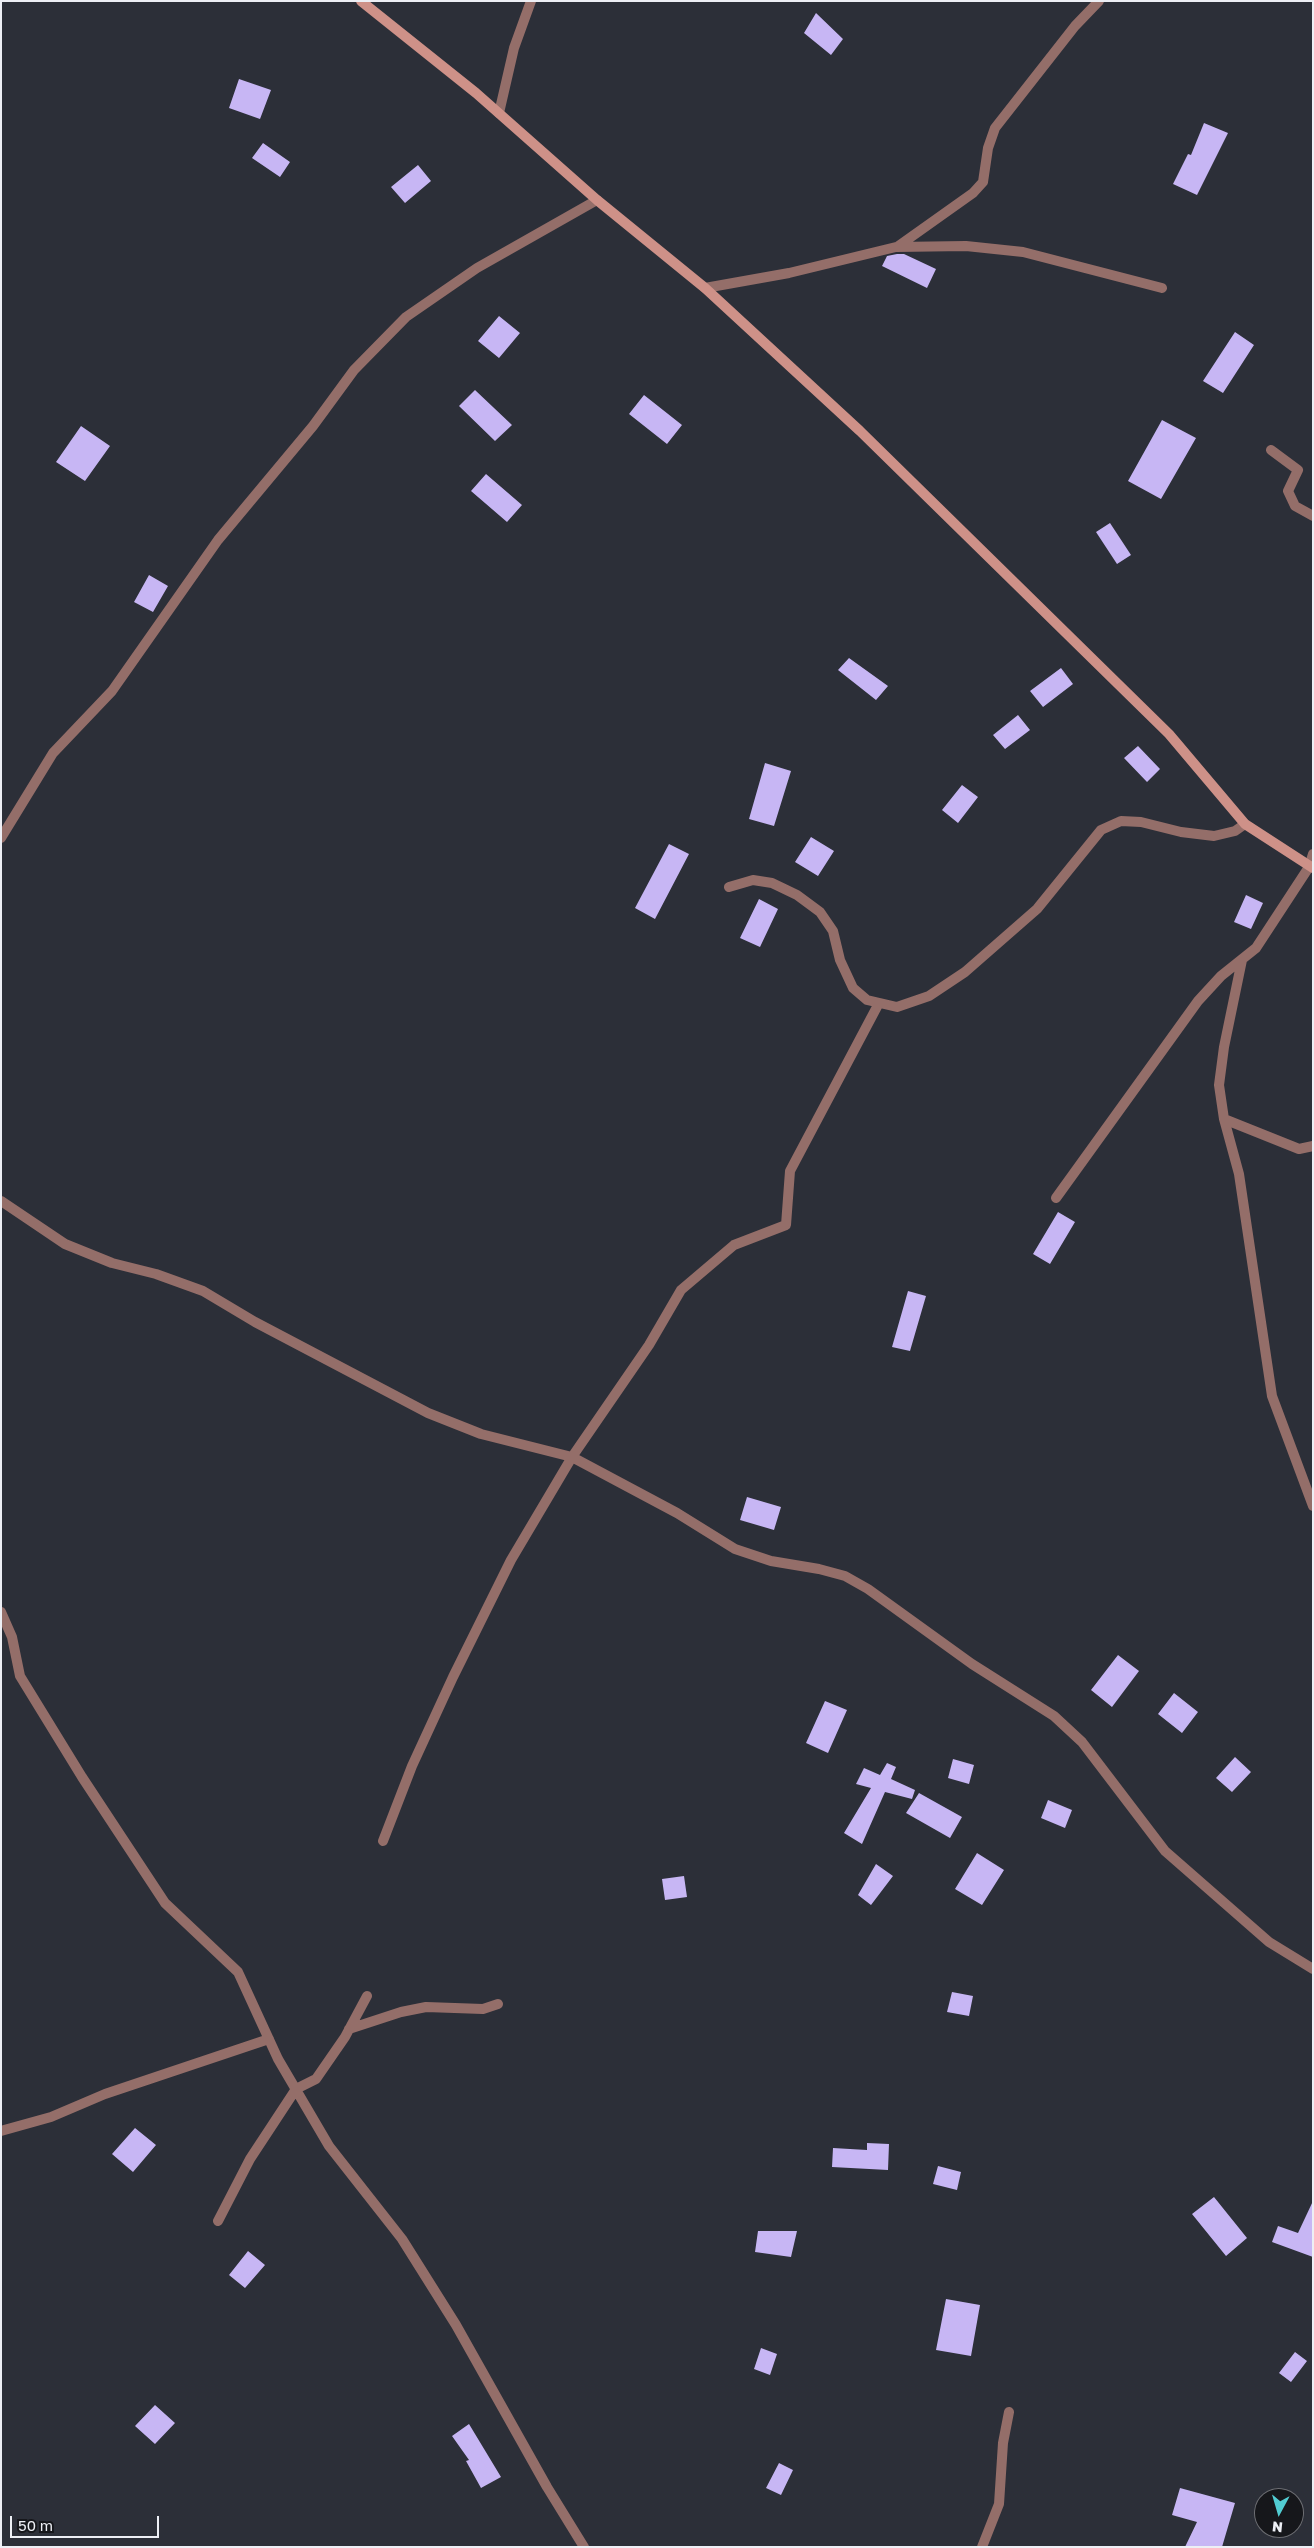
<!DOCTYPE html>
<style>
body{margin:0}
#map{position:relative;width:1314px;height:2548px;overflow:hidden;background:#2c2f38;font-family:"Golos Text",sans-serif}
canvas{display:block}
.frame{position:absolute;inset:0;border:2px solid #edeff5;pointer-events:none}
.north{position:absolute;left:1254px;top:2488px;width:50px;height:50px;box-sizing:border-box;background:#16171b;border:1px solid #6c6d72;border-radius:50%;rotate:186deg;font-size:14px;font-weight:700;line-height:20px;text-align:center;color:#edeff5}
.north::after{content:'';display:block;margin:auto;width:18px;height:22px;background:#51ccd2;clip-path:polygon(50% 0,100% 100%,50% 72%,0 100%)}
.scale{position:absolute;left:10px;top:2516px;width:149px;height:22px;box-sizing:border-box;border:2px solid #edeff5;border-top:0;padding-left:6px;font-size:15px;line-height:18px;white-space:nowrap;color:#edeff5;-webkit-text-stroke:4px #16171b;paint-order:stroke}
</style>
<div id="map">
<canvas width="1314" height="2548"></canvas>
<div class="frame"></div>
<div class="north">N</div>
<div class="scale">50 m</div>
</div>
<script>
const ctx = document.querySelector('canvas').getContext('2d');
ctx.lineJoin = 'round';
function paint(path, color) {
  ctx.fillStyle = color;
  ctx.fill(path, 'evenodd');
}
function toPath(rows) {
  const path = new Path2D();
  for (const r of rows) {
    path.moveTo(r[0], r[1]);
    for (let i = 2; i < r.length; i += 2) path.lineTo(r[i], r[i + 1]);
  }
  return path;
}
function stroke(path, color, width, dash) {
  ctx.strokeStyle = color;
  ctx.lineWidth = width;
  ctx.lineCap = dash ? 'butt' : 'round';
  ctx.setLineDash(dash || []);
  ctx.stroke(path);
}
paint(toPath([
 [816,13,843,39,831,55,804,33],
 [239,79,271,90,260,119,229,108],
 [1204,123,1228,133,1197,195,1173,184,1188,154,1191,155],
 [263,143,290,162,280,177,252,158],
 [418,165,431,181,405,203,391,187],
 [897,254,904,254,936,269,927,288,882,266,887,256],
 [499,316,520,333,499,358,478,341],
 [1235,332,1254,345,1223,393,1203,381],
 [475,390,512,425,495,441,459,406],
 [644,395,682,425,667,444,629,414],
 [1162,420,1196,438,1161,499,1128,481],
 [81,426,110,446,85,481,56,462],
 [486,474,522,505,507,522,471,491],
 [1110,523,1131,555,1117,564,1096,532],
 [149,575,168,586,153,612,134,602],
 [849,658,888,686,876,700,838,670],
 [1061,668,1073,684,1043,707,1030,691],
 [1018,715,1030,730,1005,749,993,735],
 [1138,746,1160,769,1147,782,1124,758],
 [765,763,791,771,774,826,749,819],
 [962,785,978,797,958,823,942,810],
 [811,837,834,851,818,876,795,862],
 [669,844,689,854,655,919,635,908],
 [1246,895,1263,903,1251,929,1234,922],
 [759,899,778,909,760,947,740,938],
 [1058,1212,1075,1222,1050,1264,1033,1254],
 [908,1291,926,1296,910,1351,892,1347],
 [747,1497,781,1507,774,1530,740,1520],
 [1118,1655,1139,1671,1112,1707,1091,1690],
 [1174,1693,1198,1712,1182,1733,1158,1714],
 [825,1701,847,1710,828,1753,806,1743],
 [1235,1757,1251,1772,1232,1792,1216,1778],
 [953,1759,974,1765,969,1784,948,1778],
 [887,1763,896,1767,891,1779,915,1790,912,1799,885,1792,862,1844,844,1833,871,1788,856,1784,864,1768,880,1775],
 [919,1793,962,1817,950,1838,906,1813],
 [1048,1800,1072,1810,1065,1828,1041,1818],
 [977,1853,1004,1870,982,1905,955,1889],
 [876,1864,893,1876,871,1905,858,1895],
 [684,1876,687,1897,665,1900,662,1879],
 [952,1992,973,1996,969,2016,947,2012],
 [135,2128,156,2145,133,2172,112,2154],
 [867,2143,889,2144,888,2170,832,2167,833,2148,867,2150],
 [938,2166,961,2172,957,2190,933,2184],
 [1214,2197,1247,2238,1226,2256,1192,2214],
 [1313,2201,1313,2257,1272,2242,1278,2226,1298,2233],
 [758,2231,797,2231,791,2257,755,2252],
 [248,2251,265,2265,245,2288,229,2275],
 [946,2299,980,2305,971,2356,936,2350],
 [761,2348,777,2354,770,2375,754,2369],
 [1295,2352,1307,2361,1291,2382,1279,2373],
 [155,2405,175,2423,155,2444,135,2426],
 [469,2424,501,2477,481,2488,466,2461,469,2460,452,2436],
 [779,2463,793,2470,781,2495,766,2488],
 [1180,2488,1235,2503,1222,2547,1185,2547,1197,2522,1172,2515]
]), '#c7b6f4');
stroke(toPath([
 [499,113,514,48,531,1],
 [897,247,973,193,983,182,988,148,995,128,1075,26,1099,1],
 [705,288,789,273,896,247,966,246,1023,252,1162,288],
 [1271,450,1298,470,1288,491,1295,506,1313,516],
 [1,838,53,753,112,691,218,540,313,426,354,370,406,317,477,268,597,200],
 [729,887,753,880,772,883,797,895,820,912,833,931,840,960,853,988,867,1000,897,1007,929,996,965,972,1037,909,1101,830,1121,821,1141,822,1181,832,1214,836,1235,831,1245,824],
 [1242,960,1224,1047,1219,1085,1224,1119,1239,1174,1272,1396,1313,1506],
 [1224,1119,1299,1149,1313,1146],
 [1056,1198,1198,1001,1221,976,1256,948,1309,867,1313,854],
 [1,1201,65,1244,112,1263,156,1274,203,1291,255,1322,428,1413,481,1434,572,1457,677,1513,735,1549,771,1561,819,1569,845,1576,868,1589,972,1664,1054,1716,1082,1742,1165,1851,1269,1942,1313,1969],
 [1,1612,12,1637,20,1676,82,1777,165,1903,238,1972,278,2059,329,2146,402,2239,456,2325,547,2487,584,2547],
 [383,1841,412,1766,453,1677,511,1560,572,1457,649,1345,681,1290,734,1245,786,1225,790,1171,879,1003],
 [349,2029,401,2012,426,2007,483,2009,498,2004],
 [1,2131,51,2117,105,2094,269,2039],
 [218,2221,250,2159,296,2089,316,2079,345,2037,367,1996],
 [982,2547,999,2504,1003,2443,1009,2412]
]), '#946e69', 10);
stroke(toPath([
 [361,1,476,93,597,200,705,288,860,431,1169,734,1245,824,1313,868]
]), '#ce9188', 10);
</script>
